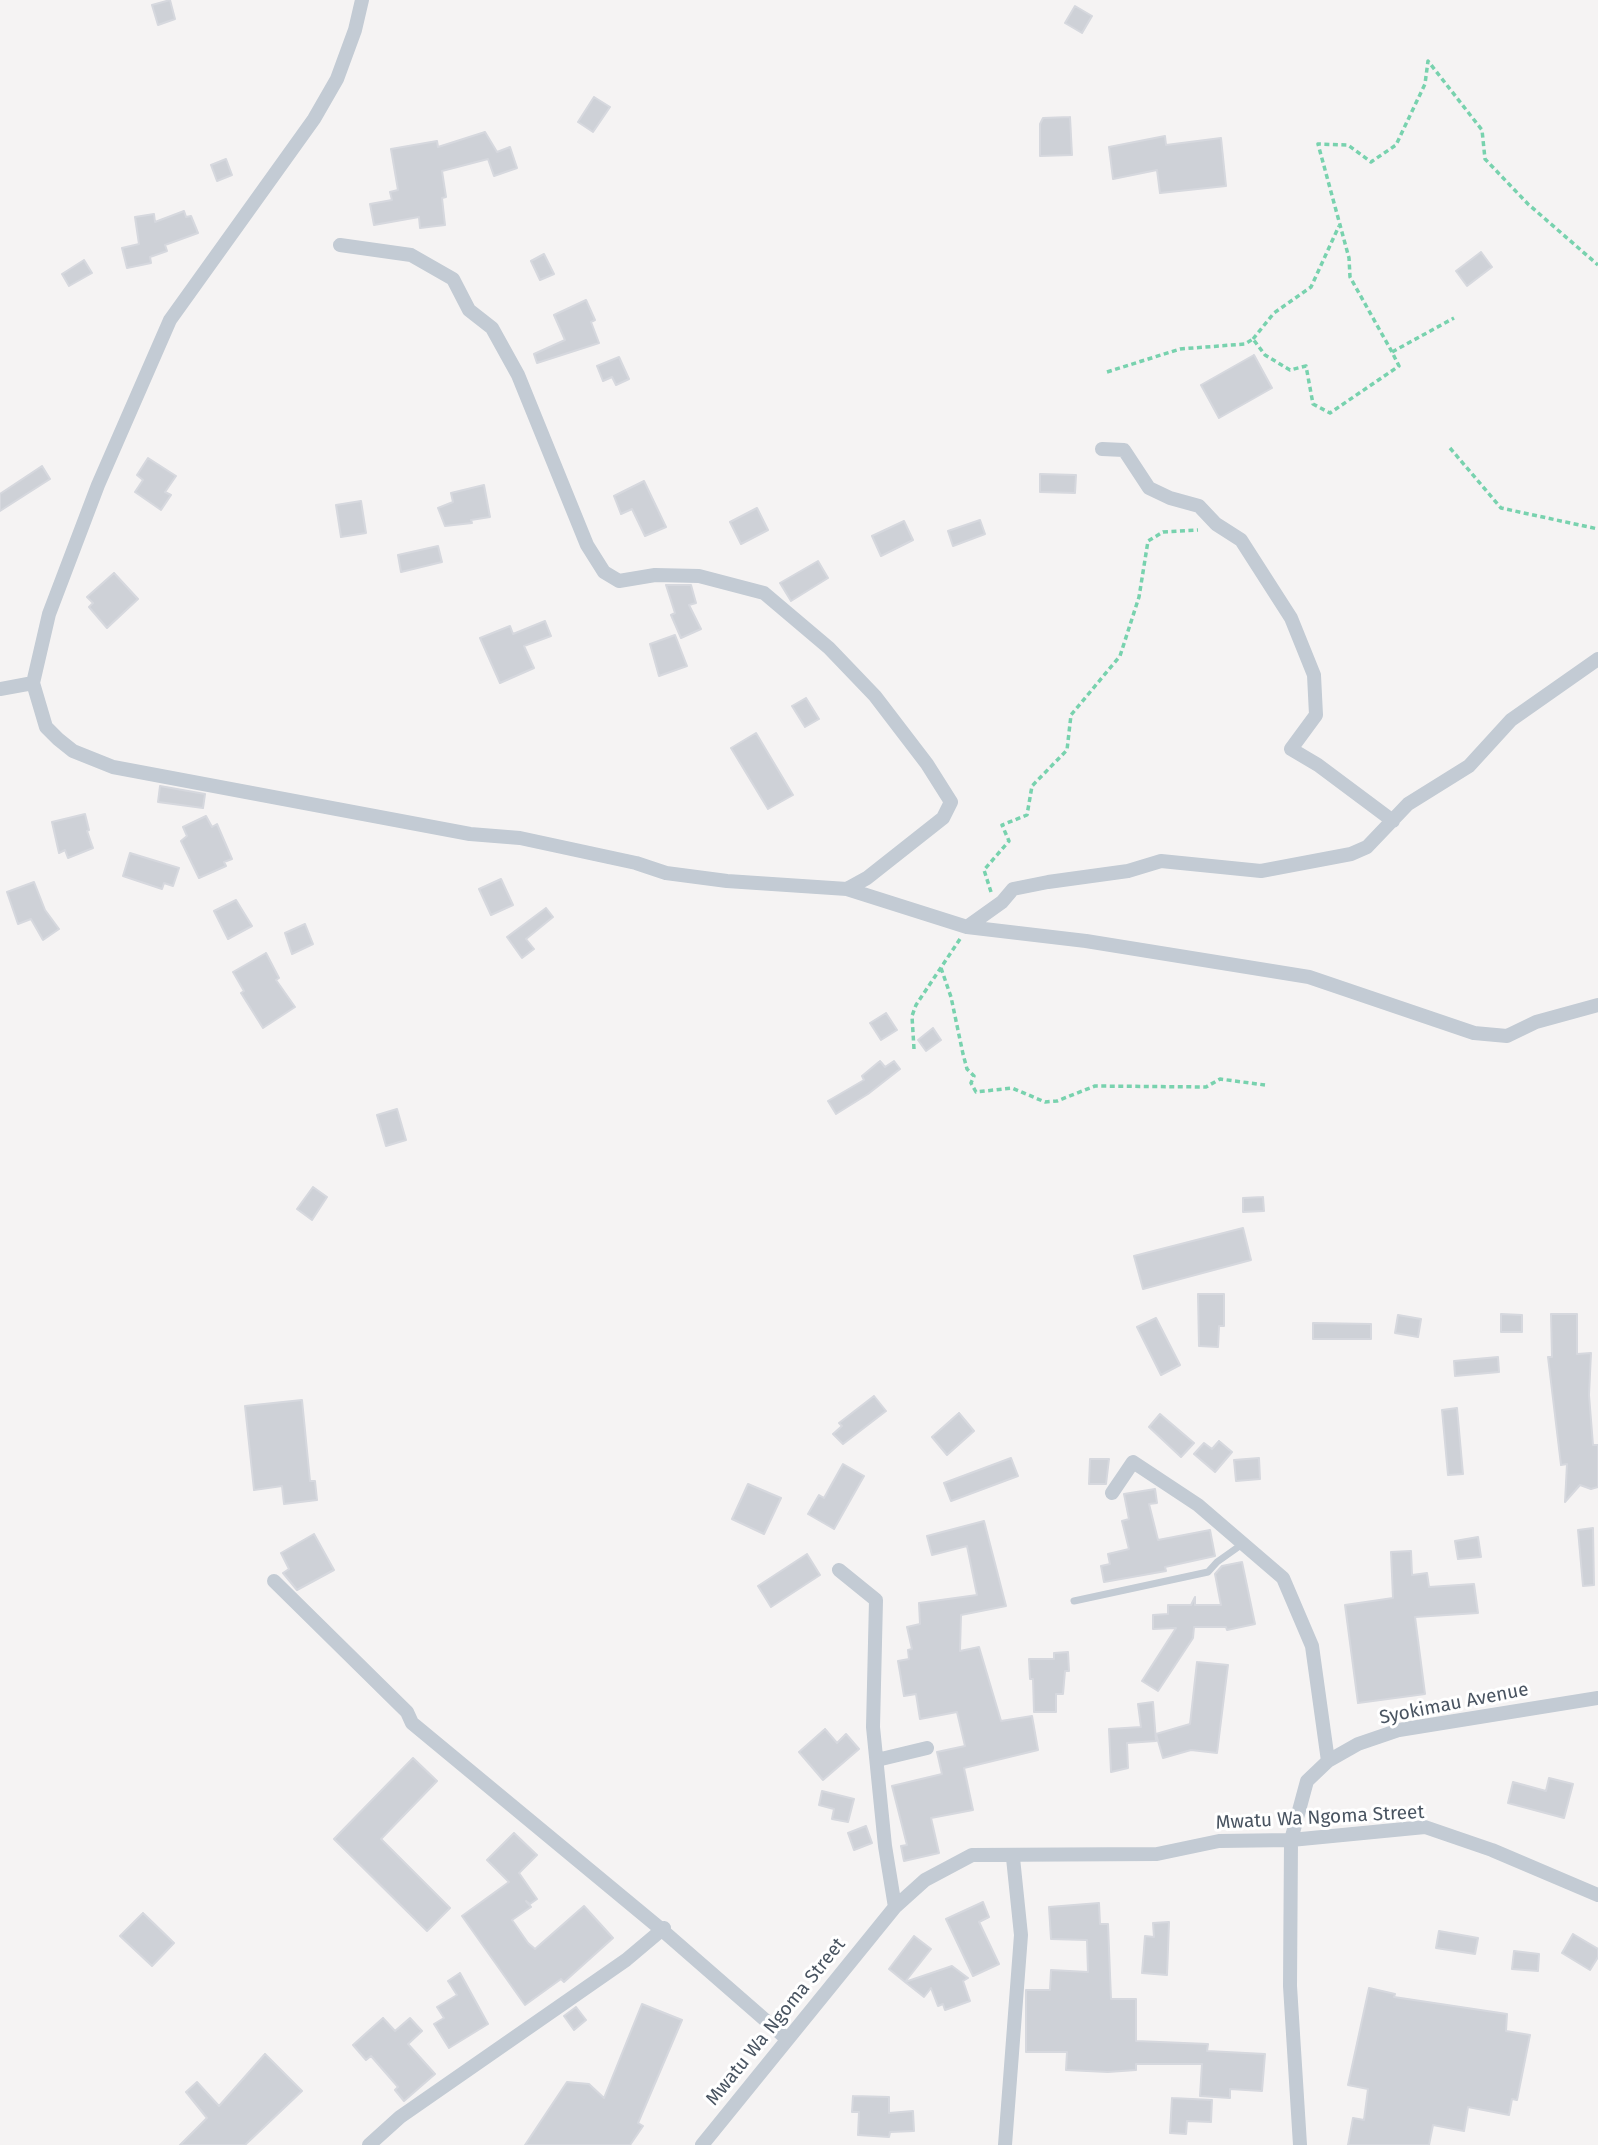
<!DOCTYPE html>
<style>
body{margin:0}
canvas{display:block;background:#f5f3f3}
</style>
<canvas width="1598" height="2145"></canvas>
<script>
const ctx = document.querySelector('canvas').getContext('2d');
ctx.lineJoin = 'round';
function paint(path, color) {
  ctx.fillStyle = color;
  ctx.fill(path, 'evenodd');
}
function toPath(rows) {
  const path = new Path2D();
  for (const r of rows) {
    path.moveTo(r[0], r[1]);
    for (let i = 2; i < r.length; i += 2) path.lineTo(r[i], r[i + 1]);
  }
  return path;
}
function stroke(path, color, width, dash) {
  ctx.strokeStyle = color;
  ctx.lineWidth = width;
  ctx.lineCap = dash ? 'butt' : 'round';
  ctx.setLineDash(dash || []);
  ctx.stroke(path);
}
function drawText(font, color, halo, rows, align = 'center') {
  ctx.font = font + ' "Fira Sans",sans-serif';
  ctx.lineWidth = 6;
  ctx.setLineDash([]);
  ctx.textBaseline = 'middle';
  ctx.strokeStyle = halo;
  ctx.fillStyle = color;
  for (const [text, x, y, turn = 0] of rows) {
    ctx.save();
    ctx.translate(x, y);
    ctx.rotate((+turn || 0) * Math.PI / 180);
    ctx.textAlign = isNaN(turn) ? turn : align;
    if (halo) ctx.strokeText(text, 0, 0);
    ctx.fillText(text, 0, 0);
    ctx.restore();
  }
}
const building = toPath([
 [170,0,175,19,158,25,152,5,170,0],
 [1075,6,1092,16,1082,33,1065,23,1075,6],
 [594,97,610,107,593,132,578,122,594,97],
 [1070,117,1072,155,1040,156,1040,124,1043,118,1070,117],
 [485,132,497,152,510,147,517,168,494,176,488,159,442,171,446,197,442,198,445,225,420,228,419,217,374,225,370,204,392,200,390,192,398,190,391,149,437,141,438,147,485,132],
 [1165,136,1166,145,1221,138,1226,186,1160,193,1157,170,1113,179,1109,147,1165,136],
 [226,159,232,175,217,181,211,165,226,159],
 [184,211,186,217,191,216,198,233,165,245,167,251,150,257,151,263,127,268,122,248,139,244,135,217,154,214,155,222,184,211],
 [1481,252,1492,267,1467,286,1456,271,1481,252],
 [544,254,554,274,540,280,531,261,544,254],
 [84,260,92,273,69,286,62,274,84,260],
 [586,300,595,320,591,322,599,343,537,363,534,354,565,340,554,315,586,300],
 [1254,355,1272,388,1219,418,1201,385,1254,355],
 [619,357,629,379,616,385,612,377,603,381,597,366,619,357],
 [148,458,176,476,165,492,171,495,161,510,135,492,143,480,137,475,148,458],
 [42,466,50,479,0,511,0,494,42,466],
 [1040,474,1076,475,1075,493,1040,492,1040,474],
 [644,481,666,527,645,536,632,509,621,514,614,496,644,481],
 [484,485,490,517,471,520,472,523,445,526,438,508,453,502,451,493,484,485],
 [361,501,366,533,341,537,336,505,361,501],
 [757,508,768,530,741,544,730,522,757,508],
 [980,520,985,534,953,546,948,531,980,520],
 [904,521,913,540,881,556,872,536,904,521],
 [438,546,442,562,401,572,398,555,438,546],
 [818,561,828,578,791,601,780,583,818,561],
 [114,573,138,599,107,628,89,607,93,603,87,597,114,573],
 [666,585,691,585,696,603,689,605,701,629,681,638,671,615,675,613,666,585],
 [545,621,551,636,524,646,534,668,500,683,480,638,510,626,513,634,545,621],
 [675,635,687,666,659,676,650,644,675,635],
 [806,698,819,719,805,727,792,706,806,698],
 [756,733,793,795,768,809,731,748,756,733],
 [160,786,205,794,203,808,158,802,160,786],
 [85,814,89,830,87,831,93,848,68,858,65,850,59,853,52,822,85,814],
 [206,816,212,827,217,824,232,859,224,862,226,866,199,878,181,841,187,836,183,827,206,816],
 [130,853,179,868,173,886,164,883,162,889,123,876,130,853],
 [501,879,513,905,491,915,479,889,501,879],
 [34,882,45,910,59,929,43,940,31,919,18,924,7,892,34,882],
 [236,900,252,926,228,939,214,911,236,900],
 [546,908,553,917,526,939,534,949,522,958,507,937,546,908],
 [305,924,313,944,292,954,285,933,305,924],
 [266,953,279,978,276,980,295,1007,263,1028,241,993,244,991,233,972,266,953],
 [886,1013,897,1030,881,1040,870,1023,886,1013],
 [933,1028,941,1040,926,1051,918,1040,933,1028],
 [880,1061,885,1067,894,1061,900,1069,868,1094,836,1114,828,1101,864,1080,862,1076,880,1061],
 [397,1109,406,1140,386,1146,377,1115,397,1109],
 [313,1187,327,1197,312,1220,297,1209,313,1187],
 [1263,1197,1264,1211,1243,1212,1243,1198,1263,1197],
 [1243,1228,1251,1260,1143,1289,1134,1256,1243,1228],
 [1198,1294,1224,1294,1224,1326,1219,1326,1218,1347,1199,1346,1198,1294],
 [1501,1314,1522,1315,1522,1332,1501,1332,1501,1314],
 [1551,1314,1577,1314,1577,1354,1591,1353,1589,1395,1593,1445,1598,1445,1598,1487,1591,1489,1580,1485,1565,1502,1567,1464,1561,1465,1548,1357,1552,1357,1551,1314],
 [1398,1315,1421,1319,1418,1337,1395,1333,1398,1315],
 [1156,1318,1180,1365,1161,1375,1137,1327,1156,1318],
 [1313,1323,1371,1324,1371,1339,1313,1339,1313,1323],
 [1498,1357,1499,1372,1455,1376,1454,1361,1498,1357],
 [874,1396,886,1411,843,1444,833,1434,842,1426,839,1423,874,1396],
 [302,1400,310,1481,315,1481,317,1500,284,1504,282,1486,254,1490,245,1406,302,1400],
 [1457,1408,1463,1474,1448,1475,1442,1410,1457,1408],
 [959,1413,974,1431,947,1455,932,1437,959,1413],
 [1160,1414,1194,1443,1181,1457,1149,1427,1160,1414],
 [1219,1441,1232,1452,1215,1472,1194,1454,1204,1443,1212,1449,1219,1441],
 [1011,1458,1018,1476,951,1501,944,1483,1011,1458],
 [1259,1458,1260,1479,1236,1481,1234,1460,1259,1458],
 [1090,1459,1109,1459,1106,1484,1089,1484,1090,1459],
 [843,1464,864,1476,834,1529,808,1514,819,1495,824,1498,843,1464],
 [748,1484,781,1498,764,1534,732,1519,748,1484],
 [1155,1489,1157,1503,1149,1504,1158,1540,1210,1530,1215,1556,1165,1567,1166,1571,1104,1582,1101,1566,1110,1564,1108,1554,1129,1549,1122,1521,1129,1519,1124,1494,1155,1489],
 [984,1521,1006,1606,961,1615,960,1651,979,1647,1001,1721,1032,1716,1038,1750,964,1768,973,1810,931,1818,939,1853,904,1861,901,1846,907,1845,892,1786,942,1774,937,1752,965,1746,957,1712,920,1719,916,1694,904,1696,898,1661,909,1659,908,1650,912,1649,907,1627,920,1624,919,1603,977,1595,967,1546,932,1555,927,1536,984,1521],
 [1593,1528,1594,1585,1583,1586,1578,1530,1593,1528],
 [314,1534,334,1570,297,1590,283,1573,289,1569,281,1553,314,1534],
 [1478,1537,1481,1557,1458,1559,1455,1541,1478,1537],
 [1411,1551,1412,1575,1427,1573,1429,1587,1474,1584,1478,1613,1415,1617,1425,1694,1358,1703,1345,1605,1393,1598,1391,1552,1411,1551],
 [807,1554,820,1575,771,1607,758,1586,807,1554],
 [1242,1562,1255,1624,1227,1630,1226,1627,1194,1627,1193,1638,1158,1691,1142,1681,1176,1628,1153,1629,1153,1615,1168,1614,1168,1605,1191,1605,1195,1597,1195,1605,1221,1605,1215,1574,1222,1566,1242,1562],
 [1068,1652,1069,1671,1065,1671,1063,1694,1056,1694,1056,1712,1034,1712,1033,1679,1030,1679,1029,1659,1054,1659,1054,1653,1068,1652],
 [1197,1662,1228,1665,1217,1753,1191,1750,1163,1758,1156,1734,1190,1724,1197,1662],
 [1153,1702,1156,1741,1127,1743,1128,1768,1111,1772,1109,1729,1141,1727,1138,1704,1153,1702],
 [825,1729,837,1743,846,1734,859,1749,823,1780,799,1752,825,1729],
 [413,1758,437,1781,381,1839,450,1908,427,1931,334,1839,413,1758],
 [1549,1778,1573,1784,1564,1818,1508,1803,1513,1782,1546,1791,1549,1778],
 [822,1791,854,1799,848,1822,832,1819,834,1809,819,1805,822,1791],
 [866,1826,872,1843,854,1850,848,1833,866,1826],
 [514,1833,537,1855,519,1873,537,1899,530,1904,526,1901,531,1907,512,1920,528,1943,535,1949,584,1906,613,1938,564,1982,561,1979,525,2005,462,1916,509,1882,487,1860,514,1833],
 [983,1902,989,1917,979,1922,999,1964,973,1976,946,1919,983,1902],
 [1099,1903,1100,1924,1108,1924,1111,1999,1136,1999,1136,2041,1208,2044,1207,2051,1265,2054,1262,2091,1230,2089,1230,2098,1200,2096,1202,2064,1136,2064,1136,2070,1108,2072,1066,2070,1067,2052,1026,2052,1026,1990,1050,1990,1051,1970,1088,1972,1087,1940,1051,1939,1049,1907,1099,1903],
 [143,1913,174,1943,152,1966,120,1936,143,1913],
 [1169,1922,1167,1975,1142,1973,1145,1936,1154,1937,1153,1923,1169,1922],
 [1439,1931,1478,1938,1475,1954,1436,1948,1439,1931],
 [1573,1934,1598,1949,1598,1957,1590,1970,1562,1953,1573,1934],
 [914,1936,931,1949,905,1982,889,1969,914,1936],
 [1514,1951,1539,1954,1538,1971,1512,1969,1514,1951],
 [952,1966,968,1978,963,1981,970,2001,945,2010,943,2004,938,2006,931,1988,924,1997,905,1982,952,1966],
 [460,1973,488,2024,449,2048,434,2024,444,2018,437,2007,457,1995,448,1981,460,1973],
 [1369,1988,1395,1994,1394,1997,1507,2014,1506,2031,1530,2035,1517,2100,1512,2099,1509,2115,1468,2107,1464,2131,1433,2125,1429,2145,1348,2145,1353,2118,1364,2120,1368,2089,1348,2085,1369,1988],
 [642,2004,682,2020,638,2123,643,2126,630,2145,525,2145,567,2082,589,2084,604,2098,642,2004],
 [576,2007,586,2020,574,2030,564,2016,576,2007],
 [383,2018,395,2031,410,2018,422,2031,408,2044,435,2074,404,2101,395,2090,398,2087,371,2056,366,2060,353,2045,383,2018],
 [265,2054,302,2091,245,2145,180,2145,207,2118,186,2092,197,2082,219,2106,265,2054],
 [853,2096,889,2097,889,2113,913,2111,914,2131,890,2132,889,2137,858,2135,859,2112,852,2112,853,2096],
 [1172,2098,1212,2100,1211,2122,1187,2121,1186,2134,1170,2133,1172,2098]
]);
paint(building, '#ced1d7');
stroke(building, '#d6d8de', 2);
stroke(toPath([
 [1253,339,1274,313,1311,287,1339,226],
 [1392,352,1350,277,1349,258,1318,144,1348,145,1371,162,1396,145,1425,84,1428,61,1482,130,1485,159,1528,204,1598,265],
 [1107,372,1180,349,1245,344,1253,339,1265,355,1290,370,1306,366,1313,404,1330,413,1399,366,1392,352,1454,318],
 [1450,448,1501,508,1598,529],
 [991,892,984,870,1009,841,1002,825,1027,815,1032,786,1067,750,1071,715,1120,656,1139,597,1148,541,1163,532,1198,530],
 [941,968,951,997,963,1054,967,1069,974,1076,971,1083,976,1092,1012,1088,1045,1102,1057,1101,1095,1086,1206,1087,1220,1079,1265,1085],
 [914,1049,912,1016,916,1005,960,939]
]), '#78d2ae', 3.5, [5, 3.5]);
stroke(toPath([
 [1074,1601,1208,1572,1217,1562,1241,1545]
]), '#c3cbd4', 7);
stroke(toPath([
 [362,0,355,30,337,79,314,119,170,320,98,485,49,614,33,683,46,727,58,739,73,751,113,767,470,834,520,838,636,863,666,873,727,881,847,889,967,927,1086,941,1309,977,1474,1033,1507,1036,1536,1022,1598,1005],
 [340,245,411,255,453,279,469,310,492,328,518,375,587,545,604,572,619,581,655,575,699,576,764,593,829,648,875,696,927,764,951,802,943,818,867,878,847,889],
 [1102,449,1124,450,1149,488,1170,498,1199,506,1216,524,1241,540,1291,618,1314,675,1316,715,1291,749,1318,765,1393,821],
 [0,689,33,683],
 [967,927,1002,902,1013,889,1048,882,1128,871,1161,861,1261,871,1351,854,1367,847,1408,804,1469,766,1511,720,1598,659],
 [1112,1493,1133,1462,1198,1505,1283,1578,1312,1646,1328,1761],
 [839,1570,876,1600,873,1727,885,1846,895,1907],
 [274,1581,407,1712,412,1723,662,1930,787,2039],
 [877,1760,927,1748],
 [369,2145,400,2117,626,1960,664,1928],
 [702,2145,895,1907,925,1880,972,1855,1157,1854,1219,1841,1291,1840,1425,1827,1492,1850,1598,1895],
 [1005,2145,1021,1935,1013,1858],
 [1300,2145,1290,1986,1291,1840,1307,1781,1328,1761,1358,1744,1399,1730,1598,1698]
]), '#c3cbd4', 14);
drawText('19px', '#495461', '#fff', [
 ["Syokimau Avenue",1454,1704,-11],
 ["Mwatu Wa Ngoma Street",1320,1818,-3],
 ["Mwatu Wa Ngoma Street",776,2022,-51]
]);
</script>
